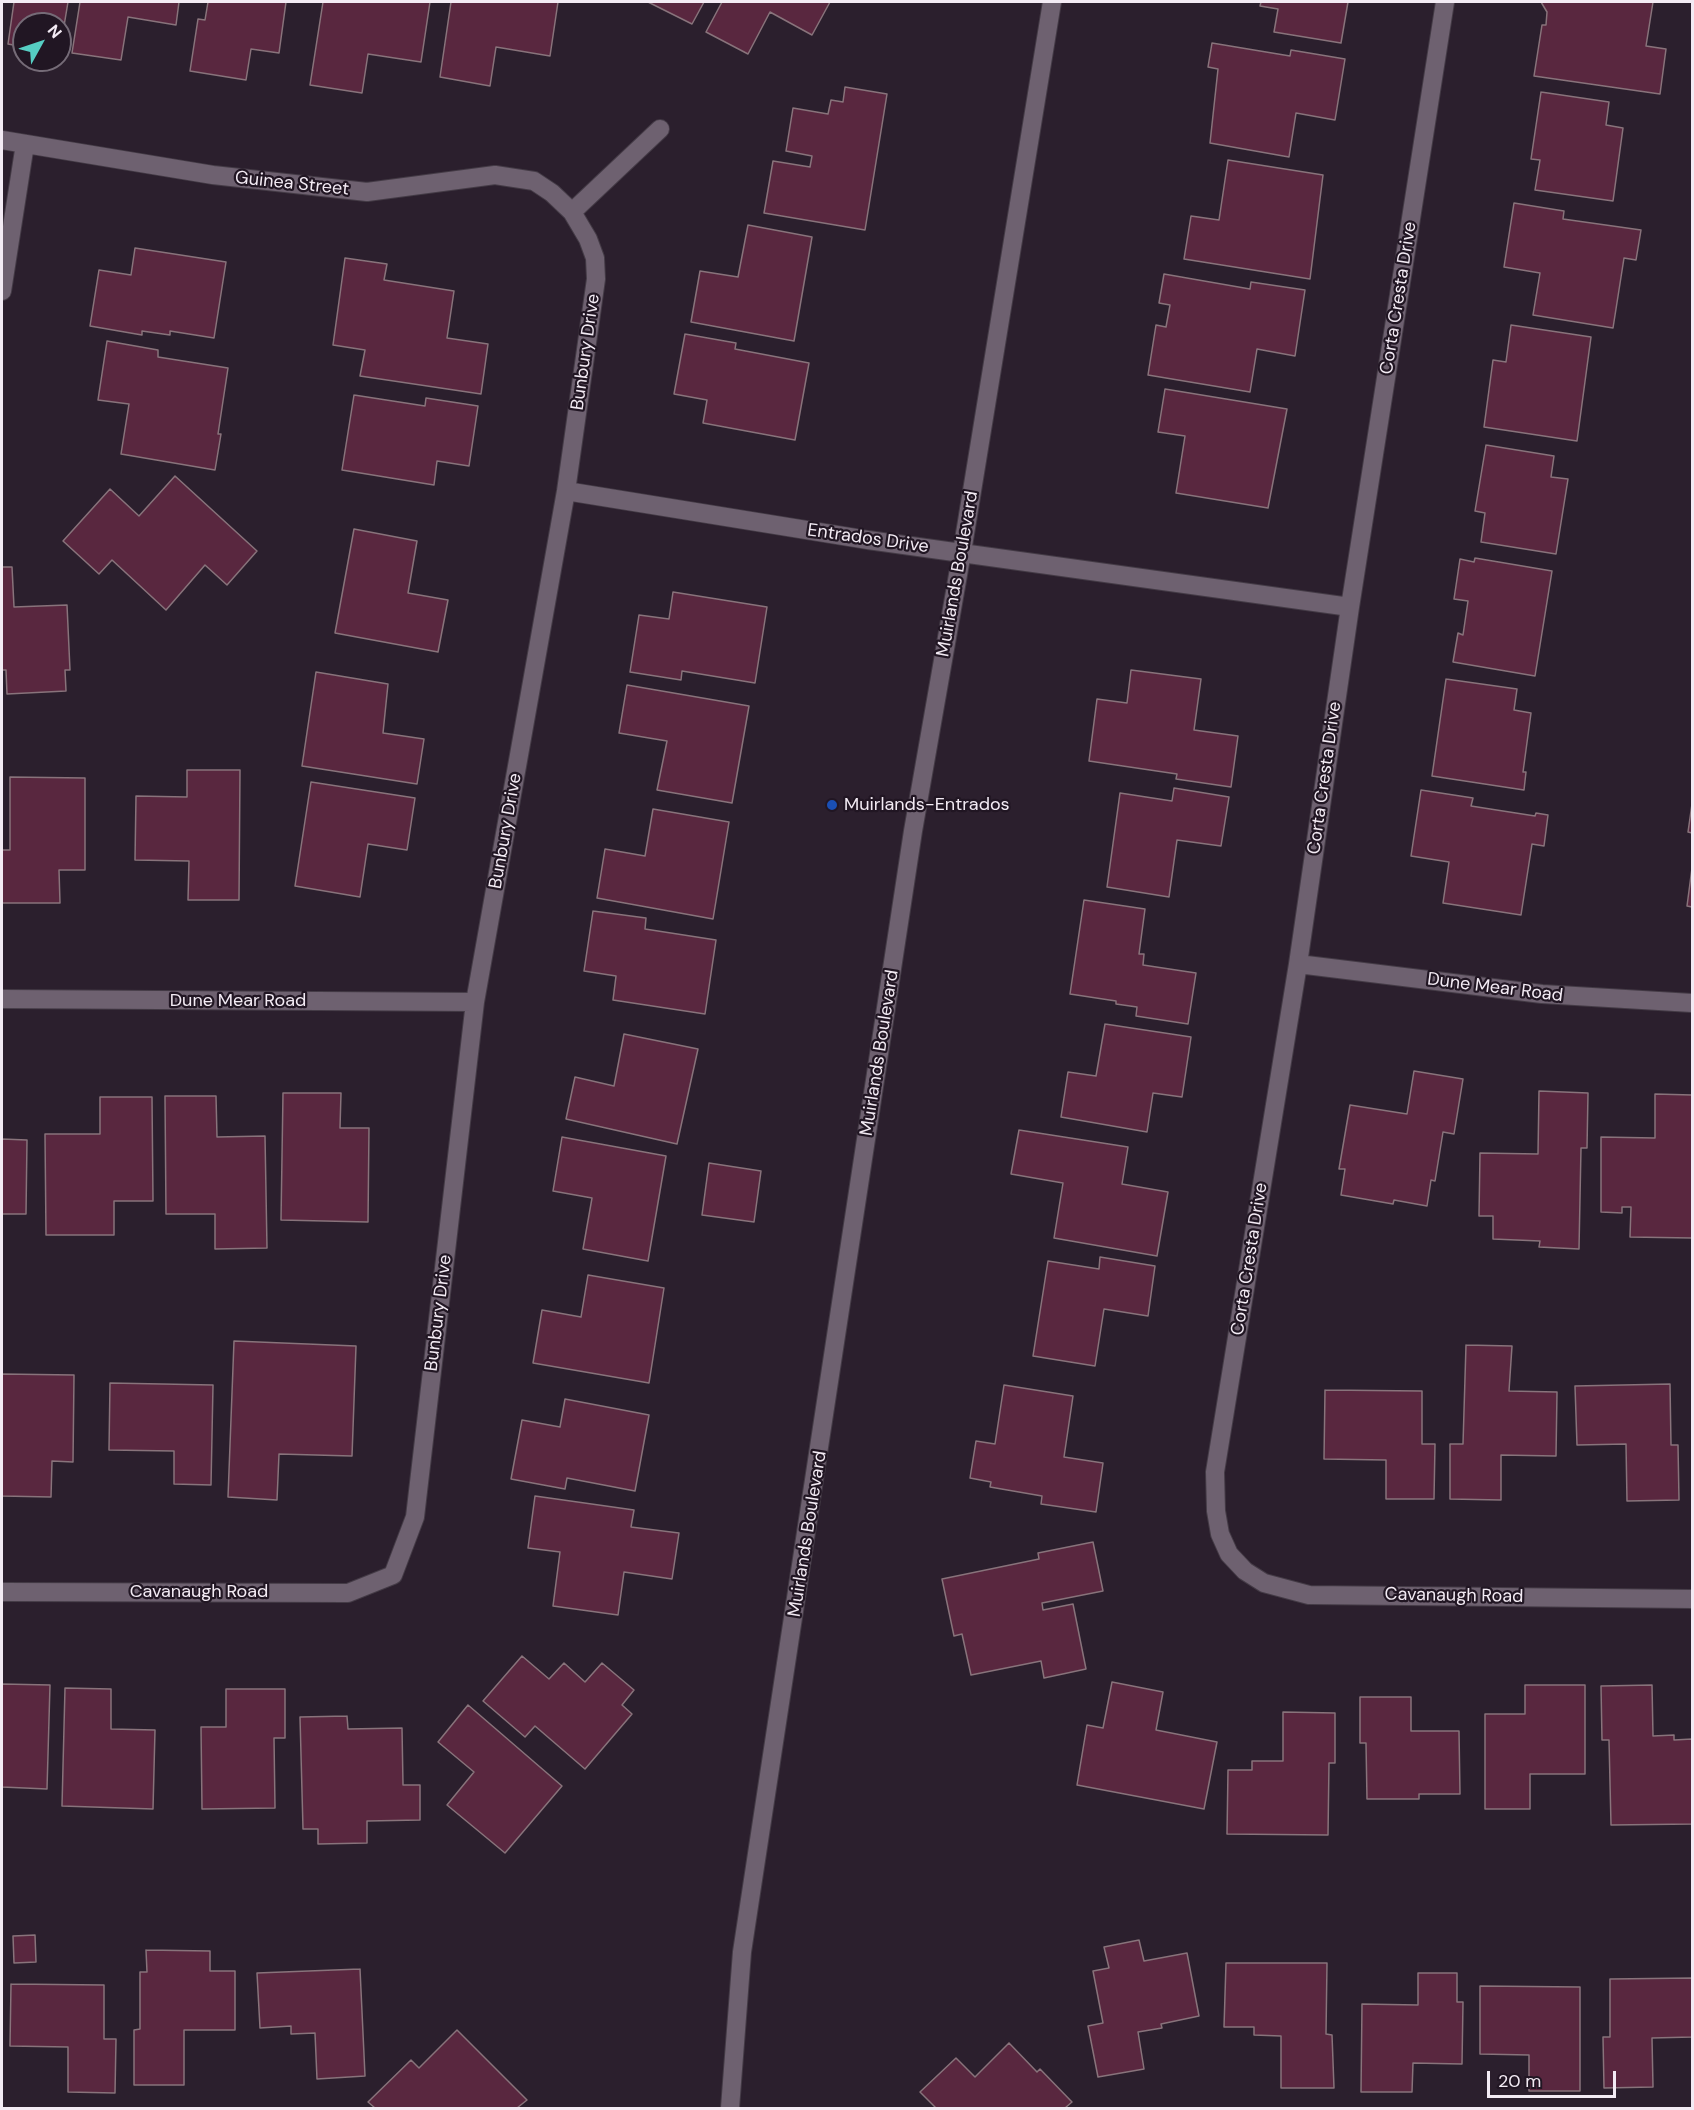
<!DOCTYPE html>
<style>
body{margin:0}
#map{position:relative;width:1694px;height:2110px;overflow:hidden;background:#2b1f2d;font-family:"DM Sans",sans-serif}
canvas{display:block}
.frame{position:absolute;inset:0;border:3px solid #f3ebf4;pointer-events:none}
.north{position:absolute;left:12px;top:12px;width:60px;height:60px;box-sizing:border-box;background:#211623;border:2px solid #756b77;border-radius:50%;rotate:50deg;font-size:16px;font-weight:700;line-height:24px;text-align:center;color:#f3ebf4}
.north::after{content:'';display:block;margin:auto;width:21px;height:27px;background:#56cec3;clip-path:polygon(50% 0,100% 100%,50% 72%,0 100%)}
.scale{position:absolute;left:1487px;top:2071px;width:129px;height:27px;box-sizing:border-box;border:3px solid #f3ebf4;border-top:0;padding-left:8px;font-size:18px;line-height:21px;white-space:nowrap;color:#f3ebf4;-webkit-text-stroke:4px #211623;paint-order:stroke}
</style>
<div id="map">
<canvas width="1694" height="2110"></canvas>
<div class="frame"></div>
<div class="north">N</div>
<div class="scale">20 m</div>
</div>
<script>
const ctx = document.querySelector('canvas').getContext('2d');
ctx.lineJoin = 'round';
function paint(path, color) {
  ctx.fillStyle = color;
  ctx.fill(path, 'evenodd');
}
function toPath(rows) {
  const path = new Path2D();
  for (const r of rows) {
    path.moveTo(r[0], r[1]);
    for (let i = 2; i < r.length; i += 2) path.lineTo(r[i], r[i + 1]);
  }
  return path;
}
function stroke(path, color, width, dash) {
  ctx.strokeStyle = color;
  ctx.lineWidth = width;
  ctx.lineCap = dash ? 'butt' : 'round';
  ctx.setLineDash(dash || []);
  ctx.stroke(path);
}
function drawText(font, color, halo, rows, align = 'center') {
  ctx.font = font + ' "DM Sans",sans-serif';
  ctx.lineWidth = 4.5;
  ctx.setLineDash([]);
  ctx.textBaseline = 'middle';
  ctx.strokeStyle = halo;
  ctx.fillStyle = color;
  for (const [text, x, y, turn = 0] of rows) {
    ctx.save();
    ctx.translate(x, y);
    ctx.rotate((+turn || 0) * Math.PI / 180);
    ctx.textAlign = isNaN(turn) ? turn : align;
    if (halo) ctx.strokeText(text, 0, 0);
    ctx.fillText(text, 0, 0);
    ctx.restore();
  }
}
const building = toPath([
 [9,2,68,2,60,50,60,24,24,24,24,47,8,44,14,2,9,2],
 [80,2,179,2,176,25,128,17,121,60,72,53,80,2],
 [208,2,286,2,279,53,251,49,246,80,190,71,198,19,205,20,208,2],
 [323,2,430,2,421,62,368,54,362,93,310,85,323,2],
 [451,2,558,2,550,56,496,47,490,86,440,77,451,2],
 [648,2,704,2,692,24,648,2],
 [722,2,830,2,812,35,770,12,748,54,706,32,722,2],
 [1261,2,1348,2,1341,43,1274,32,1278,9,1260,6,1261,2],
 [1541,2,1653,2,1646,46,1666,49,1660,94,1534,76,1542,25,1546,25,1547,12,1541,2],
 [1212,43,1290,56,1291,50,1345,59,1335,120,1296,113,1289,157,1210,143,1218,69,1208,67,1212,43],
 [845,87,887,94,865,230,764,213,773,161,810,167,812,156,786,151,793,108,828,114,831,100,843,102,845,87],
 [1541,92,1609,102,1606,125,1623,128,1613,201,1535,190,1540,160,1531,159,1541,92],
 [1228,160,1323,175,1310,279,1184,259,1191,216,1219,220,1228,160],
 [1514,203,1564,211,1563,219,1641,230,1636,260,1624,258,1613,328,1533,315,1540,273,1504,267,1514,203],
 [748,225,812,237,794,341,691,322,700,271,738,277,748,225],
 [135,248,226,262,214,338,170,331,170,335,142,331,142,335,90,326,99,270,131,275,135,248],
 [345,258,387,264,384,280,454,291,447,338,488,344,481,394,360,376,365,350,333,345,345,258],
 [1164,274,1250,289,1251,282,1305,290,1295,356,1257,349,1250,392,1148,375,1156,325,1166,327,1170,305,1159,303,1164,274],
 [1511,325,1591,337,1577,441,1484,427,1493,360,1506,362,1511,325],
 [685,334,736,343,735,349,809,363,795,440,703,423,707,400,674,394,685,334],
 [107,341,158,350,158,357,228,368,218,434,221,434,215,470,121,454,129,404,98,400,107,341],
 [1165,389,1287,409,1268,508,1176,493,1185,436,1158,432,1165,389],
 [354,395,425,406,426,398,478,406,469,466,437,461,434,485,342,470,354,395],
 [1486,445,1554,456,1551,477,1568,479,1556,554,1481,542,1485,513,1475,511,1486,445],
 [175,476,257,551,227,585,205,565,166,610,112,560,99,574,63,541,110,489,139,516,175,476],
 [354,529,417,541,408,593,448,600,438,652,335,633,354,529],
 [1475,558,1552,571,1535,676,1453,662,1458,633,1463,635,1468,601,1454,599,1460,559,1474,562,1475,558],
 [2,567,12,567,14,607,67,605,70,670,65,670,66,691,7,694,6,670,2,670,2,567],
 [673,592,767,607,755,683,682,671,681,680,630,672,639,615,669,619,673,592],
 [1131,670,1201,679,1194,730,1238,736,1231,787,1176,779,1177,774,1089,761,1097,699,1127,703,1131,670],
 [316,672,388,684,383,733,424,739,417,784,302,766,316,672],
 [1446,679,1517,689,1514,710,1531,713,1523,772,1526,772,1524,790,1432,776,1446,679],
 [627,685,749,706,732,803,657,790,667,741,619,733,627,685],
 [187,770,240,770,239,900,188,900,189,861,135,860,136,796,187,797,187,770],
 [10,777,85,778,85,870,59,870,60,903,2,903,2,850,10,850,10,777],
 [311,782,415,798,407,850,368,844,360,897,295,886,311,782],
 [1174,788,1229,797,1221,846,1177,840,1169,897,1107,887,1120,793,1172,801,1174,788],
 [1421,790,1473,798,1471,806,1535,816,1536,813,1548,815,1544,846,1532,844,1521,915,1443,903,1449,862,1411,856,1421,790],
 [1692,804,1692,833,1688,832,1692,804],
 [653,809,729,822,713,919,597,898,605,849,645,856,653,809],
 [1692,868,1692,907,1687,906,1692,868],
 [1084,900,1145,909,1139,954,1144,954,1143,965,1196,973,1188,1024,1136,1016,1137,1007,1116,1004,1116,1001,1070,994,1084,900],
 [593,911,646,918,645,929,716,940,705,1014,613,1000,616,976,584,971,593,911],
 [1105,1024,1191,1037,1182,1097,1153,1093,1147,1132,1061,1117,1068,1072,1096,1076,1105,1024],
 [624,1034,698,1049,677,1144,566,1119,575,1077,614,1086,624,1034],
 [1414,1071,1463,1079,1454,1134,1443,1132,1435,1181,1431,1180,1427,1206,1394,1200,1393,1204,1341,1195,1345,1169,1339,1169,1350,1105,1407,1114,1414,1071],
 [1539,1091,1588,1093,1587,1148,1581,1148,1579,1249,1539,1247,1540,1241,1493,1239,1493,1216,1479,1216,1480,1153,1538,1154,1539,1091],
 [283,1093,341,1093,340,1128,369,1128,368,1222,281,1220,283,1093],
 [1655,1094,1692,1095,1692,1238,1630,1237,1631,1207,1622,1207,1622,1213,1601,1212,1601,1137,1655,1138,1655,1094],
 [165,1096,216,1096,217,1137,265,1136,267,1248,215,1249,215,1214,166,1214,165,1096],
 [100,1097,152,1097,153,1201,114,1201,114,1235,46,1235,45,1134,100,1134,100,1097],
 [1019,1130,1128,1147,1122,1184,1168,1192,1157,1256,1054,1238,1063,1183,1011,1174,1019,1130],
 [562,1137,666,1156,648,1261,583,1249,592,1198,553,1191,562,1137],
 [2,1139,27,1140,26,1214,2,1214,2,1139],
 [709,1163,761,1171,754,1222,702,1215,709,1163],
 [1100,1257,1155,1266,1148,1316,1104,1309,1095,1366,1033,1356,1048,1261,1099,1269,1100,1257],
 [588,1275,664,1288,649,1383,533,1363,542,1310,581,1317,588,1275],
 [234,1341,356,1346,352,1456,279,1454,277,1500,228,1497,234,1341],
 [1466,1345,1512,1346,1509,1391,1557,1392,1556,1456,1501,1455,1501,1500,1450,1499,1450,1444,1463,1444,1466,1345],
 [2,1374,74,1375,73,1462,52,1461,51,1497,2,1496,2,1374],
 [110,1383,213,1385,211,1485,174,1484,174,1451,109,1450,110,1383],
 [1670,1384,1671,1445,1678,1445,1679,1500,1627,1501,1626,1444,1577,1445,1575,1386,1670,1384],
 [1004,1385,1073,1396,1064,1457,1103,1463,1096,1512,1041,1504,1042,1496,990,1487,991,1482,970,1478,976,1441,995,1444,1004,1385],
 [1325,1390,1422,1391,1422,1444,1435,1444,1434,1499,1386,1499,1386,1460,1324,1459,1325,1390],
 [565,1399,649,1415,635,1491,567,1478,565,1489,511,1479,522,1420,560,1427,565,1399],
 [535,1496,634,1510,631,1527,679,1533,672,1579,624,1572,618,1615,553,1606,560,1552,528,1548,535,1496],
 [1093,1542,1103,1591,1042,1603,1043,1610,1073,1604,1086,1669,1044,1678,1041,1661,971,1675,962,1634,954,1636,942,1579,1039,1559,1038,1553,1093,1542],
 [522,1656,549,1679,564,1663,585,1682,602,1663,634,1690,622,1705,632,1714,585,1769,535,1726,525,1737,483,1701,522,1656],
 [1112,1682,1163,1692,1156,1730,1217,1742,1204,1809,1077,1785,1087,1725,1103,1728,1112,1682],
 [2,1684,50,1685,47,1789,2,1787,2,1684],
 [1525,1685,1585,1685,1585,1774,1530,1774,1530,1809,1485,1809,1485,1714,1525,1714,1525,1685],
 [1652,1685,1653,1736,1674,1735,1674,1740,1692,1739,1692,1824,1611,1825,1609,1740,1602,1740,1601,1686,1652,1685],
 [65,1688,111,1689,111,1729,155,1730,153,1809,62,1806,65,1688],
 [226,1689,285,1689,285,1738,274,1738,275,1808,202,1809,201,1727,226,1727,226,1689],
 [1360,1697,1411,1697,1411,1731,1459,1731,1460,1794,1419,1794,1419,1799,1367,1799,1366,1743,1360,1743,1360,1697],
 [468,1705,562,1786,505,1853,447,1805,474,1772,438,1742,468,1705],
 [1283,1712,1335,1713,1335,1763,1329,1763,1328,1835,1227,1834,1228,1770,1252,1770,1252,1761,1283,1761,1283,1712],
 [347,1716,348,1729,402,1728,403,1785,420,1785,420,1820,367,1821,367,1843,318,1844,318,1829,303,1829,300,1717,347,1716],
 [35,1935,36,1962,14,1963,13,1936,35,1935],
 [1139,1940,1144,1961,1187,1953,1199,2016,1161,2024,1162,2028,1138,2032,1144,2069,1098,2077,1088,2026,1103,2023,1093,1971,1109,1968,1104,1947,1139,1940],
 [146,1950,210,1951,210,1971,235,1971,235,2030,184,2030,184,2085,134,2085,134,2030,140,2029,140,1972,147,1972,146,1950],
 [1226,1963,1327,1963,1326,2034,1332,2035,1334,2088,1281,2088,1281,2036,1254,2035,1254,2027,1224,2027,1226,1963],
 [360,1969,365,2076,317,2079,315,2033,291,2034,291,2026,260,2028,257,1973,360,1969],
 [1418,1973,1457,1973,1457,2002,1463,2002,1462,2064,1413,2063,1412,2092,1361,2092,1362,2004,1418,2005,1418,1973],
 [1692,1978,1692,2037,1652,2038,1653,2087,1604,2088,1603,2037,1610,2037,1610,1979,1692,1978],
 [11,1984,104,1985,104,2039,116,2039,115,2093,68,2092,68,2047,10,2046,11,1984],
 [1480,1986,1580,1987,1580,2091,1529,2091,1529,2055,1480,2054,1480,1986],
 [457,2030,527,2100,517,2108,375,2108,368,2102,411,2060,419,2068,457,2030],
 [1009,2043,1037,2072,1040,2069,1072,2102,1065,2108,936,2108,920,2092,956,2058,975,2077,1009,2043]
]);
paint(building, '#59273f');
stroke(building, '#88737b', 1.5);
const street = toPath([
 [1445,2,1350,607,1298,964,1215,1472,1216,1511,1220,1534,1229,1554,1245,1571,1264,1583,1309,1595,1692,1599],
 [2,140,213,175,367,192,495,175,534,181,552,193,572,212,588,239,595,258,596,279,566,491,475,1002,415,1517,393,1575,348,1593,2,1592],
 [572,212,660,129],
 [2,291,25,144],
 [566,491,868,540,1350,607],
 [1298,964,1542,994,1692,1003],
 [2,999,475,1002]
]);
const secondary = toPath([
 [730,2108,742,1952,913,831,962,552,1052,2]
]);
stroke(street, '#443b46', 20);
stroke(secondary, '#443b46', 20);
stroke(street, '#6e6170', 18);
stroke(secondary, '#6e6170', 18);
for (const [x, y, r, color] of [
 [832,805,6,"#1a4fb4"]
]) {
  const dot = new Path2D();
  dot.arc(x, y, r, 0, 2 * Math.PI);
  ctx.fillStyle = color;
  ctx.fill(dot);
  stroke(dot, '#211623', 2);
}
drawText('18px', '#f3ebf4', '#211623', [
 ["Guinea Street",292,184,6],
 ["Corta Cresta Drive",1399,298,-81],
 ["Bunbury Drive",586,352,-82],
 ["Entrados Drive",868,539,8],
 ["Muirlands Boulevard",958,574,-80],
 ["Corta Cresta Drive",1325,778,-82],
 ["Bunbury Drive",506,831,-80],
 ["Dune Mear Road",1495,988,7],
 ["Dune Mear Road",238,1001],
 ["Muirlands Boulevard",880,1053,-81],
 ["Corta Cresta Drive",1250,1259,-81],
 ["Bunbury Drive",439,1313,-83],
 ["Muirlands Boulevard",808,1534,-81],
 ["Cavanaugh Road",199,1592],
 ["Cavanaugh Road",1454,1596,1]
]);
drawText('18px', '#f3ebf4', '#211623', [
 ["Muirlands-Entrados",844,805]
], 'left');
</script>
